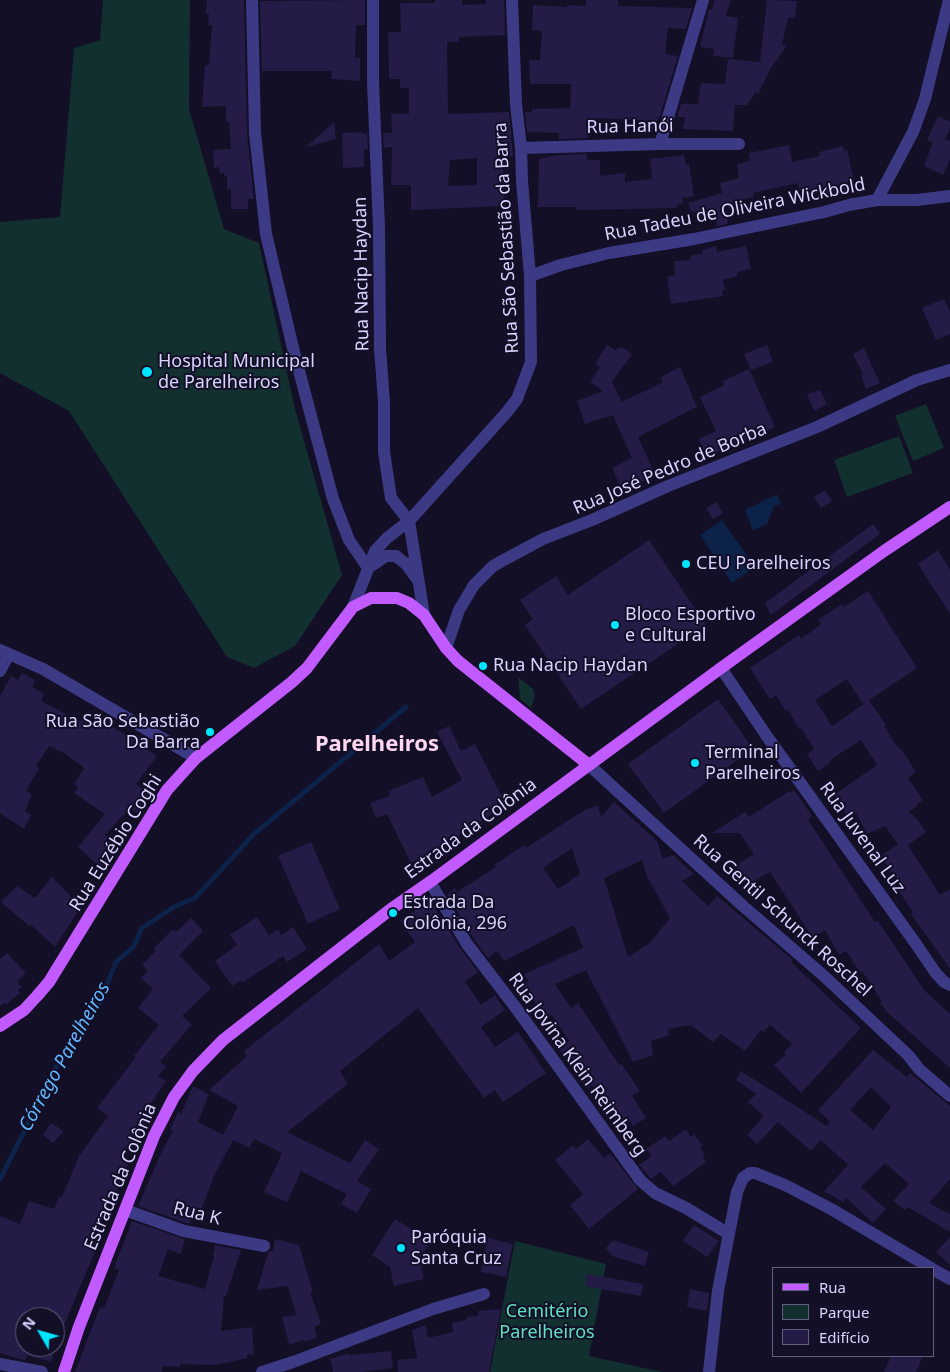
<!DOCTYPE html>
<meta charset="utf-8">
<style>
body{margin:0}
#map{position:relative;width:950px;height:1372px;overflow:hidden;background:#130f26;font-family:"Noto Sans",sans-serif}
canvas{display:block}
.legend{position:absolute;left:772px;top:1267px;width:162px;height:90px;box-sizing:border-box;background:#130f26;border:1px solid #625e7d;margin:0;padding:6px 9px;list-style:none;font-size:15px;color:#d9d4ff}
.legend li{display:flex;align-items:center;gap:10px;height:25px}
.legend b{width:25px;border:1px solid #625e7d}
.north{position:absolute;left:15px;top:1307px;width:50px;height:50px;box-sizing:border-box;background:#130f26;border:1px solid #625e7d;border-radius:50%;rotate:308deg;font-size:14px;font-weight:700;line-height:20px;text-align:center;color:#d9d4ff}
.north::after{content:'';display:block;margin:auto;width:18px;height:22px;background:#00e5ff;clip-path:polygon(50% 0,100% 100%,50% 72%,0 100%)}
</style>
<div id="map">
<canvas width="950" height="1372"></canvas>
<ul class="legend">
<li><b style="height:6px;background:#c25bff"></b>Rua</li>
<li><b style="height:14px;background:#12302f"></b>Parque</li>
<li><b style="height:14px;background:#241b47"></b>Edifício</li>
</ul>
<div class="north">N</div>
</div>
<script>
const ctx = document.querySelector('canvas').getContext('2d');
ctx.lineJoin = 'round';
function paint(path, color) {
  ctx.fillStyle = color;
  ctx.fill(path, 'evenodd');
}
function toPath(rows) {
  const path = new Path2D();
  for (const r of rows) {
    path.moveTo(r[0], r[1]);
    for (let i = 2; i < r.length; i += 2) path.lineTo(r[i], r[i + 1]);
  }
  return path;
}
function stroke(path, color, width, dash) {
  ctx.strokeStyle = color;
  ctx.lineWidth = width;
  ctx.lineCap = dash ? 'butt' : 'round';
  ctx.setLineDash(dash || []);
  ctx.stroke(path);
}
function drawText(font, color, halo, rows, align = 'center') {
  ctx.font = font + ' "Noto Sans",sans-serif';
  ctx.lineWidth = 4;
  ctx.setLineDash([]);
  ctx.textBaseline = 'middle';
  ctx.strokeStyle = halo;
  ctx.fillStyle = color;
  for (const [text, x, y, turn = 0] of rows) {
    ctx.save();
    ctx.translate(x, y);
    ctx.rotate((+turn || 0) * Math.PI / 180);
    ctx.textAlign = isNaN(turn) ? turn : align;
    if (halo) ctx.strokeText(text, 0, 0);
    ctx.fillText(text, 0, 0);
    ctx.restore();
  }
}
paint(toPath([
 [103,0,190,0,189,109,224,229,259,243,295,409,342,575,295,646,254,668,227,657,69,411,0,373,0,222,60,217,74,48,100,40],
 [926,404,944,448,913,461,895,416],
 [899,436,913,473,847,497,834,460],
 [518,677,533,689,535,696,531,708,520,699],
 [515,1241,606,1264,589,1356,662,1372,490,1372]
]), '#12302f');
paint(toPath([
 [777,494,781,504,774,506,767,524,753,530,745,510],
 [722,520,755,567,732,583,700,535]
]), '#0c2248');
stroke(toPath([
 [0,1179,65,1050,97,1009,116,962,134,946,142,928,174,907,195,898,253,835,406,707]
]), '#0c2248', 5);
paint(toPath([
 [207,0,244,0,247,133,254,199,248,199,248,209,231,209,231,189,227,189,227,176,224,176,224,173,220,173,219,167,214,168,213,150,231,149,229,122,226,122,226,106,202,107,205,65,209,65,212,25,208,25,209,14,206,14],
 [365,0,365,25,356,25,355,58,360,58,360,81,331,79,332,71,263,71,262,73,260,1],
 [435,0,462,0,462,5,486,4,486,0,504,0,505,35,459,37,459,42,447,42,448,114,509,112,513,157,507,157,508,165,503,165,505,206,411,210,411,185,391,185,392,147,384,148,383,133,392,133,391,114,409,114,409,88,400,88,400,79,389,79,388,32,401,32,400,3,435,3],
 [477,158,477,185,448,186,450,160],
 [586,0,618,0,618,6,692,8,686,29,668,28,665,54,678,56,660,116,658,116,656,130,639,129,641,120,590,118,588,138,559,139,559,133,527,132,525,112,532,112,532,109,570,108,571,84,530,84,529,60,540,60,542,31,532,30,533,5,567,7,567,5,586,6],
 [715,0,731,0,726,16,738,18,733,58,713,56,714,49,700,47,709,9,712,9],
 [767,0,797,1,795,18,788,18,782,45,787,45,771,68,758,94,756,94,757,90,747,105,735,105,733,131,683,129,685,117,677,117,681,104,698,104,701,83,725,84,728,59,760,62],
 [938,116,950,122,950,129,945,139,950,141,950,159,943,175,924,166,933,142,927,140],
 [334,122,336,139,306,147],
 [363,132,363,134,367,133,368,149,364,149,364,167,343,168,342,133],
 [789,145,792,162,820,156,819,152,843,146,844,151,847,149,856,190,828,197,826,188,800,193,798,183,753,193,754,197,733,202,733,204,725,205,728,224,717,226,713,208,691,212,688,203,722,193,720,183,739,178,737,164,750,161,749,153],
 [587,154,587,160,600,160,600,176,625,173,625,182,652,179,650,159,684,155,686,165,689,164,694,196,682,198,683,204,676,205,677,208,576,210,576,207,538,207,539,159,559,155],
 [716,246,717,252,746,246,751,269,737,272,738,276,723,280,725,290,722,291,723,296,671,304,667,277,675,275,674,261,691,260,690,256,703,253,702,250],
 [944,299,950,312,950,334,936,340,922,308],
 [607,345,616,351,618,348,623,348,632,354,612,382,622,402,663,382,661,377,680,367,697,407,638,437,656,476,622,490,612,468,632,458,613,415,585,424,577,401,603,391,590,382,600,367,595,364],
 [767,345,773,362,751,370,744,354],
 [864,348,880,383,866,389,861,375,863,374,853,354],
 [749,369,775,427,706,457,699,439,716,431,700,397,724,385,723,381],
 [820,390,827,404,814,411,807,394],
 [825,490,832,501,821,508,814,497],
 [716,502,723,513,713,519,706,508],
 [873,524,880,534,771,615,765,603],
 [649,540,706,625,581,709,525,625,533,619,520,600,556,576,568,595],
 [938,550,950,570,950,614,918,564],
 [868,591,917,668,869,700,886,725,884,726,895,744,902,750,916,772,908,778,923,800,916,805,917,806,909,812,917,819,926,832,908,845,940,895,950,889,950,969,911,914,913,912,897,888,901,886,881,856,898,844,885,826,867,834,856,813,849,818,834,795,877,765,861,740,830,760,831,762,818,771,807,754,814,749,801,728,799,729,788,710,786,712,776,695,770,699,750,668,799,635,801,639,821,624,818,620,842,604,844,607],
 [847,679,863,704,868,701,832,726,815,700],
 [22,673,35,680,32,687,44,694,41,701,81,722,82,718,93,722,95,717,145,746,144,748,157,756,136,784,151,795,139,814,130,808,105,835,119,847,112,857,111,856,101,868,78,847,105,814,74,793,78,787,74,784,84,768,66,754,49,746,36,766,39,768,26,791,32,794,25,811,31,815,24,829,0,813,0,696,11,676,18,680],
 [718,699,753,749,664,813,628,764],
 [449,726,461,751,475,744,506,805,456,838,411,863,387,814,376,818,370,803,390,796,388,791,423,777,432,797,462,780,437,732],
 [794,790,812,816,808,820,875,922,878,921,924,990,950,1014,950,1068,886,1011,880,1002,882,1001,862,971,860,972,846,951,839,955,825,930,813,938,770,872,748,884,735,866,754,854,740,833,712,833,745,812,749,817,789,791,790,793],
 [614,802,657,841,663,859,673,855,694,874,682,881,708,906,717,896,793,960,791,962,861,1028,801,1093,774,1065,786,1054,784,1052,792,1044,770,1025,763,1032,761,1030,745,1051,721,1034,713,1042,691,1025,668,1029,669,1035,651,1041,653,1055,633,1062,586,970,555,984,571,1008,578,1003,619,1065,621,1063,640,1091,632,1096,646,1118,633,1126,630,1121,621,1127,592,1085,587,1089,558,1048,569,1041,552,1015,546,1018,531,996,525,1000,517,990,529,981,524,974,583,948,574,925,504,961,497,951,488,958,474,939,447,895,455,888,457,892,470,883,470,884,496,867,494,865,524,845,526,848,583,811,598,805,601,817],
 [572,848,580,874,558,889,543,868],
 [642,860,647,876,670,918,650,943,628,957,604,878],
 [311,842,340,909,308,924,278,856],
 [52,877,81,907,55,947,31,925,29,926,1,902,17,886,35,898],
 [430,900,460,948,478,972,465,982,481,1005,495,995,505,1010,481,1027,495,1047,518,1032,546,1073,503,1102,495,1090,484,1098,418,1008,340,1071,348,1084,287,1132,350,1163,365,1140,379,1149,357,1181,371,1189,357,1213,341,1204,347,1194,301,1171,287,1202,264,1192,282,1153,254,1139,249,1148,233,1140,214,1176,197,1221,191,1220,190,1224,186,1223,138,1206,162,1151,173,1131,170,1130,178,1112,181,1114,193,1086,209,1094,198,1122,223,1135,238,1106,209,1090,247,1056,244,1051,379,944,389,961,415,942,400,921],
 [257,917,269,935,278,929,281,935,293,927,307,949,287,962,283,956,242,983,241,980,232,986,215,961,237,945,230,935],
 [191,918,203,931,179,955,211,988,182,1016,192,1024,160,1062,166,1066,158,1076,166,1081,146,1111,149,1113,143,1129,122,1161,128,1165,111,1205,109,1204,94,1240,99,1242,55,1347,55,1317,25,1317,25,1347,56,1347,51,1362,27,1355,25,1360,19,1359,0,1353,0,1216,20,1224,29,1201,54,1209,59,1196,62,1197,79,1156,108,1116,97,1108,136,1057,134,1056,159,1025,138,1008,153,989,141,978,148,971,142,965,156,950,154,948,173,929,176,932],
 [7,953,26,973,17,982,22,987,18,990,20,993,6,1005,5,1003,0,1006,0,959],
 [873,1050,907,1077,910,1073,950,1106,950,1179,929,1203,950,1214,950,1232,908,1207,905,1210,893,1201,909,1184,885,1163,861,1187,886,1209,873,1223,846,1198,843,1202,824,1191,848,1165,821,1140,811,1151,778,1122,757,1144,747,1135,764,1116,748,1102,756,1094,736,1080,741,1071,827,1126,830,1122,818,1110],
 [871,1087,891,1107,873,1130,850,1110],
 [51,1123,64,1131,53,1143,43,1135],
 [686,1129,691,1137,694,1134,703,1146,700,1148,705,1155,703,1157,706,1162,673,1186,661,1172,651,1179,639,1165,652,1156,646,1149,665,1136,669,1141],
 [588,1139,604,1158,610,1153,638,1189,589,1229,570,1205,583,1194,555,1160,573,1145,576,1149],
 [395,1219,431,1241,419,1259,424,1279,394,1286,390,1267,372,1255],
 [132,1221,185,1239,181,1254,168,1249,158,1276,205,1289,214,1256,213,1256,215,1245,241,1250,226,1296,224,1296,221,1331,252,1327,254,1354,247,1355,247,1358,216,1365,180,1364,180,1367,163,1366,161,1372,75,1372,100,1307,104,1308,119,1270,114,1268],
 [694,1225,719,1241,707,1257,683,1241],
 [950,1237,950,1265,936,1252],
 [488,1238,513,1244,506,1277,481,1272],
 [275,1239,299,1245,313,1292,310,1292,321,1324,314,1327,317,1338,304,1342,303,1340,289,1345,282,1317,296,1315,288,1286,257,1290,268,1253,273,1250],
 [613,1240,649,1252,645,1266,612,1256,606,1248],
 [587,1274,643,1284,641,1296,585,1286],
 [690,1289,709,1293,707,1311,687,1307],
 [501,1309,489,1372,398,1372,398,1360,417,1358,412,1330,426,1325,428,1338,453,1332,452,1323,466,1320,468,1317,478,1316,478,1311],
 [391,1351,393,1368,361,1372,333,1372,330,1359,348,1353,349,1355],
 [891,1356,923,1356,916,1372,884,1372]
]), '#241b47');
stroke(toPath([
 [252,0,255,133,266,234,293,348,333,499,349,540,368,568,386,556,396,556,406,564,417,579],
 [373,0,373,82,379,227,380,348,384,402,384,452,391,498,409,521,424,615],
 [660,144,703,0],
 [521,148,660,144,739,144],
 [877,200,913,132,925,99,949,0],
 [530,276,561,265,609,253,694,239,824,212,849,205,877,200,917,200,950,196],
 [353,607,375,551,387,538,409,521,507,412,517,399,531,362,530,276,522,181,521,148,516,104,512,0],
 [446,648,459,610,474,585,493,566,502,561,543,539,592,520,668,486,817,427,917,380,950,370],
 [0,650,43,669,196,758],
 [721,668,766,735,916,944,935,972,944,982,950,985],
 [0,671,9,654],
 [589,765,743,906,824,976,908,1055,919,1069,950,1096],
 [430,882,467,944,516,1008,640,1180,655,1193,686,1208,729,1234],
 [125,1210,184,1231,264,1246],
 [934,1270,950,1279],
 [0,1364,42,1372],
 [262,1372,293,1362,433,1309,484,1294],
 [709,1372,718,1291,737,1192,743,1178,750,1173,755,1173,785,1185,831,1209,931,1268]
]), '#3d3a85', 12);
stroke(toPath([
 [0,1026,24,1010,37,996,49,982,167,790,196,758,292,682,307,668,353,607,371,598,397,598,409,603,424,615,446,648,458,661,589,765],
 [64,1372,79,1327,154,1136,174,1097,193,1071,223,1040,391,909,430,882,721,668,884,551,950,507]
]), '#c25bff', 12);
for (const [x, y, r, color] of [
 [147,372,6,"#00e5ff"],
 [686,564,5,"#00e5ff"],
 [615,625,5,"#00e5ff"],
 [483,666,5,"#00e5ff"],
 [210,732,5,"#00e5ff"],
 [695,763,5,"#00e5ff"],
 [393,913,5,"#00e5ff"],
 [401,1248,5,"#00e5ff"]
]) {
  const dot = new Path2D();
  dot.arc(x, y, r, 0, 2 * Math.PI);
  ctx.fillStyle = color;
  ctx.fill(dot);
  stroke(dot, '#130f26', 2);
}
drawText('18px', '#d9d4ff', '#130f26', [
 ["Rua Hanói",630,127,-1],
 ["Rua Tadeu de Oliveira Wickbold",735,210,-11],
 ["Rua São Sebastião da Barra",507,238,-93],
 ["Rua Nacip Haydan",362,274,-91],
 ["Rua José Pedro de Borba",670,469,-23],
 ["Estrada da Colônia",471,829,-36],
 ["Rua Juvenal Luz",862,838,54],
 ["Rua Euzébio Coghi",116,843,-58],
 ["Rua Gentil Schunck Roschel",782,916,42],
 ["Rua Jovina Klein Reimberg",577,1065,54],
 ["Estrada da Colônia",121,1177,-67],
 ["Rua K",197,1214,14]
]);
drawText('18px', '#d9d4ff', '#130f26', [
 ["Hospital Municipal",158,362],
 ["de Parelheiros",158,383],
 ["CEU Parelheiros",696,564],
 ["Bloco Esportivo",625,615],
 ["e Cultural",625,636],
 ["Rua Nacip Haydan",493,666],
 ["Rua São Sebastião",200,722,"right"],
 ["Da Barra",200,743,"right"],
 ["Terminal",705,753],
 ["Parelheiros",705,774],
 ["Estrada Da",403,903],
 ["Colônia, 296",403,924],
 ["Paróquia",411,1238],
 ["Santa Cruz",411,1259]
], 'left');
drawText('18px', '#5fe0c0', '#130f26', [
 ["Cemitério",547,1312],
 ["Parelheiros",547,1333]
]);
drawText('italic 19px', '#62b6ff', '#130f26', [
 ["Córrego Parelheiros",65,1057,-61]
]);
drawText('bold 22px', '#ffd6f0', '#130f26', [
 ["Parelheiros",377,745]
]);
</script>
